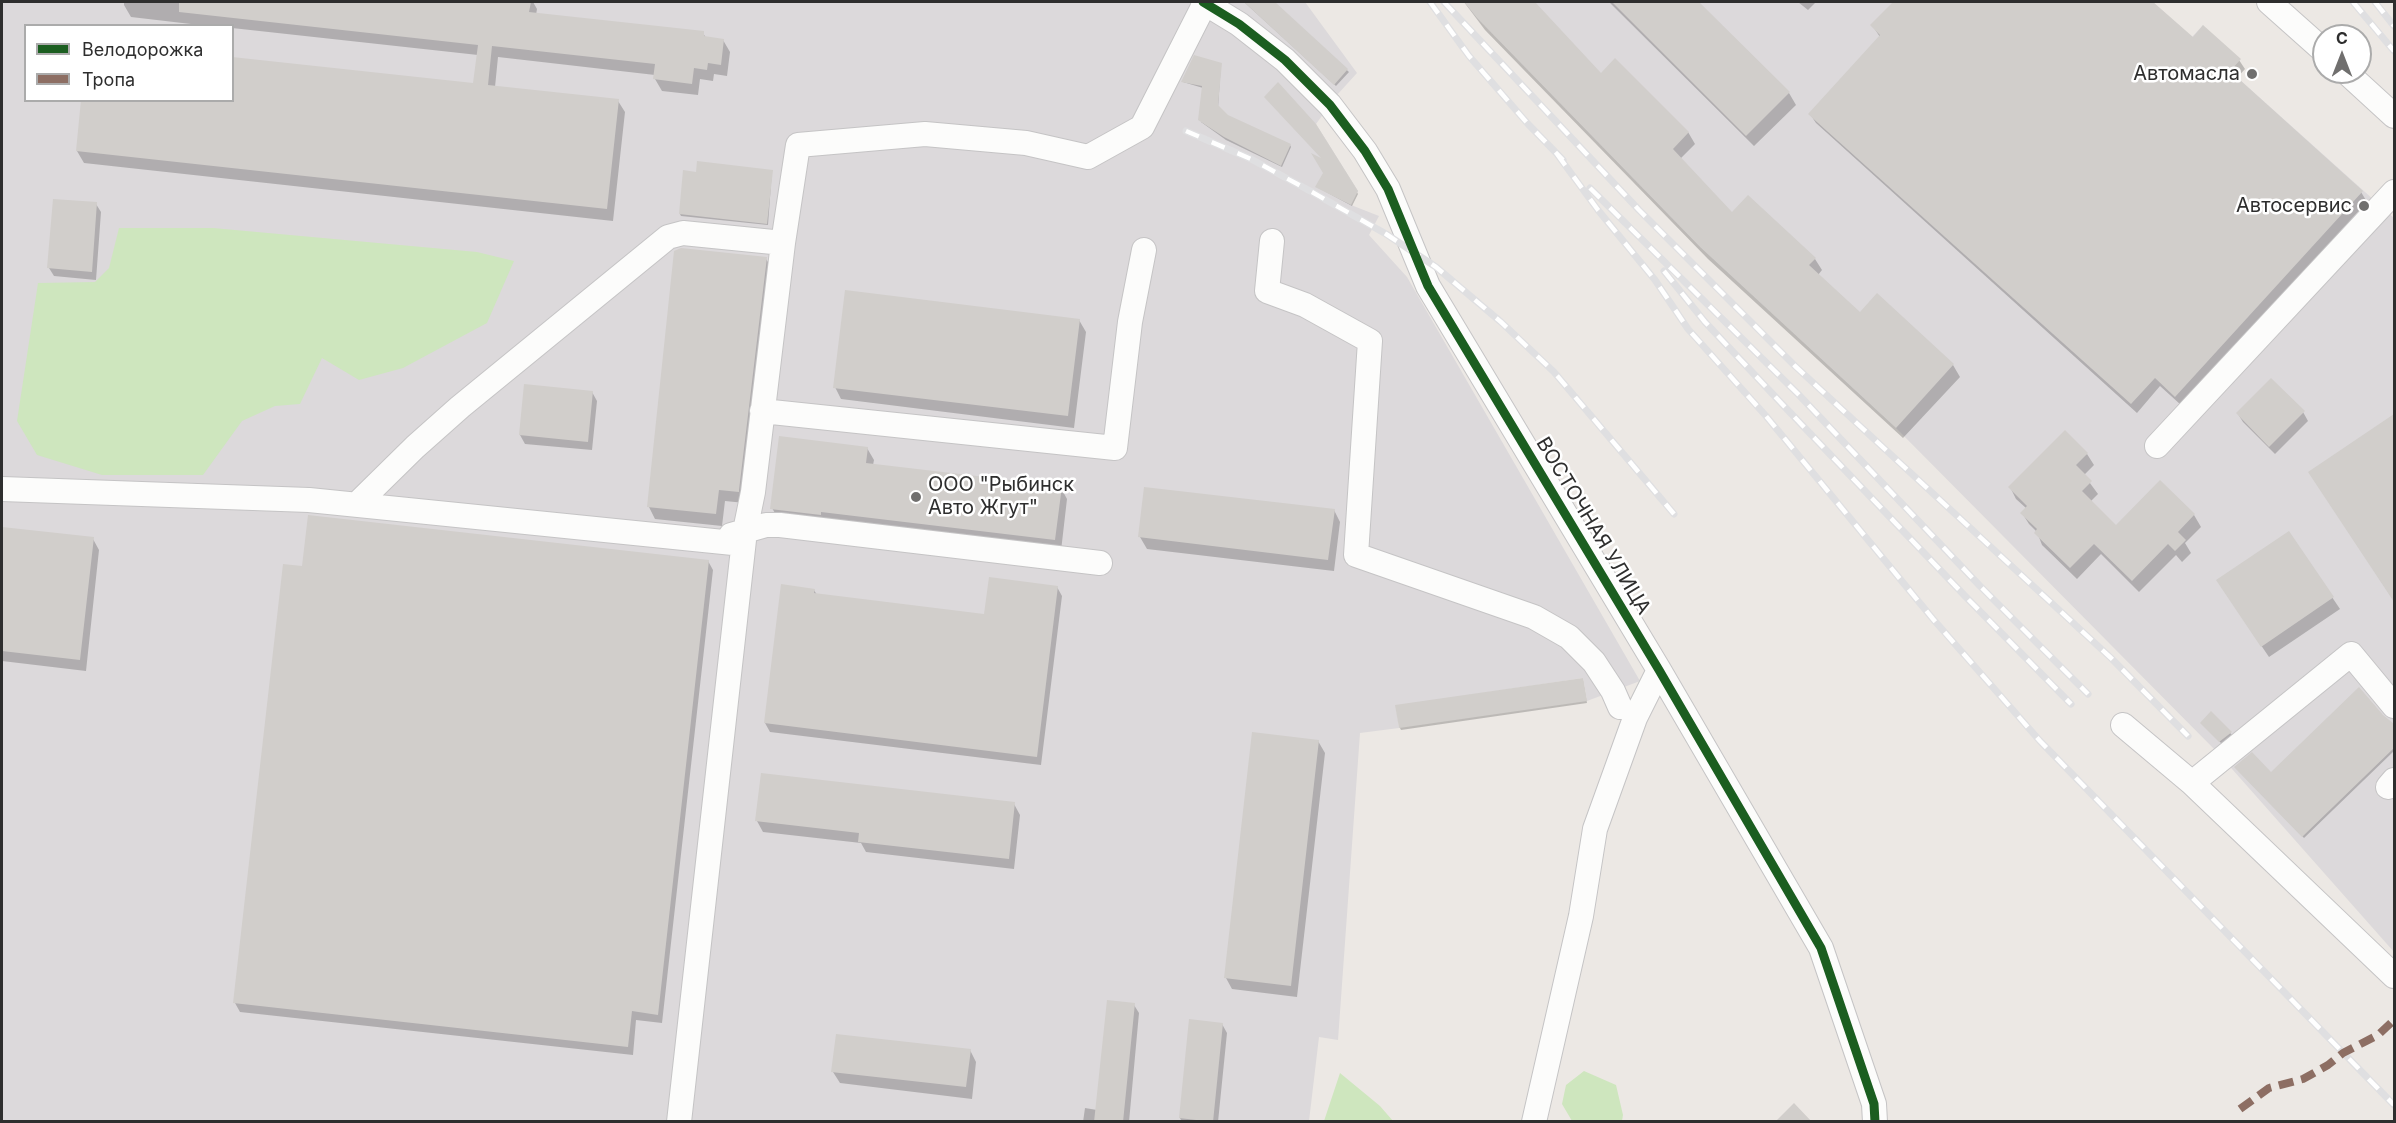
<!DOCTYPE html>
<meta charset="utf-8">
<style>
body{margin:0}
#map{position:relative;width:2396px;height:1123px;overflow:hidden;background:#ece8e4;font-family:Inter,sans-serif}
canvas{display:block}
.frame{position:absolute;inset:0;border:3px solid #2e2e2e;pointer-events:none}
.legend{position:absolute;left:24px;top:24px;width:210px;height:78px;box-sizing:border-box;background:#fff;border:2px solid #ababab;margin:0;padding:8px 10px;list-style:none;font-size:18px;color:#2e2e2e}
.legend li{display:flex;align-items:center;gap:12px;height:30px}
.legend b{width:30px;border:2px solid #ababab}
.north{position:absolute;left:2312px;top:24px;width:60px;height:60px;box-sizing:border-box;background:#fff;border:2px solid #ababab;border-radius:50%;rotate:0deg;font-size:16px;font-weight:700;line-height:24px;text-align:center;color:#2e2e2e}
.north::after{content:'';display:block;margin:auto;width:21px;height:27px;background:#706f6e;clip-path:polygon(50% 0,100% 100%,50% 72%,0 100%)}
</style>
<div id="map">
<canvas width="2396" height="1123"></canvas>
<div class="frame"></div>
<ul class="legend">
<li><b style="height:8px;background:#1b5e20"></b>Велодорожка</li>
<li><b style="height:8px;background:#8d6e63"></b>Тропа</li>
</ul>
<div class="north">С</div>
</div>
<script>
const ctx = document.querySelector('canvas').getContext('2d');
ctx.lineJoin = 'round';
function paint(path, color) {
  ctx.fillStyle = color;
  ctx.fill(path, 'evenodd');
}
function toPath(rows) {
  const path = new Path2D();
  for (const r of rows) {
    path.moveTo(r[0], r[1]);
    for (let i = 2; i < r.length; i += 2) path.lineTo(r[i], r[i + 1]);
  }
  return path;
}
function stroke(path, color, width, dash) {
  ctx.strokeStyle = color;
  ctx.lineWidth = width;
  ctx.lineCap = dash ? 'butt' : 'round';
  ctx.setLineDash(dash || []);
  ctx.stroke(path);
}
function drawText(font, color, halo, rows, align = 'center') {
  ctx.font = font + ' Inter,sans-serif';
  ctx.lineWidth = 5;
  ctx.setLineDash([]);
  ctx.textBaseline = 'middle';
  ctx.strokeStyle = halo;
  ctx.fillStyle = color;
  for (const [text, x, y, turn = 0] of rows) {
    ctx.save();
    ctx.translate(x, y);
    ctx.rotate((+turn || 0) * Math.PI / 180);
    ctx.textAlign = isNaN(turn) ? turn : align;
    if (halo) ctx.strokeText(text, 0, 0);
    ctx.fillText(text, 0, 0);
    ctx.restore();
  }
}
paint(toPath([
 [2,2,1305,2,1357,73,1337,95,1316,124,1358,191,1351,205,1379,216,1369,235,1407,277,1640,681,1587,701,1583,678,1396,706,1399,728,1360,733,1338,1040,1319,1037,1309,1121,2,1122],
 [26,26,232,26,232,100,26,100],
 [1464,2,2153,2,2192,37,2203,25,2230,71,2394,218,2394,952,2217,752,1896,428,1700,247,1477,18]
]), '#dcd9db');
paint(toPath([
 [119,228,213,228,477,252,514,261,487,323,403,368,359,380,322,358,300,404,275,406,242,421,203,475,102,475,37,455,17,421,38,283,95,282,109,268],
 [1584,1071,1616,1085,1623,1115,1622,1121,1572,1121,1562,1104,1566,1085],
 [1340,1073,1380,1106,1393,1121,1324,1121]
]), '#cee6be');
paint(toPath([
 [124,2,533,2,537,9,536,15,703,33,706,38,723,40,730,52,727,76,714,74,713,81,700,79,698,95,662,91,655,79,655,75,498,57,495,87,618,101,625,112,613,221,84,163,77,151,232,100,475,85,478,55,232,28,232,26,208,26,131,17,124,5],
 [1244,2,1272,2,1349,72,1336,86],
 [1464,2,1533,2,1601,76,1688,132,1695,144,1680,159,1733,214,1815,259,1822,270,1818,275,1861,314,1878,295,1953,365,1960,377,1903,438,1708,259,1485,30],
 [1609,2,1697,2,1789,93,1796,105,1754,146],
 [1798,2,1816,2,1808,10],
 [1895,2,2151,2,2193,39,2239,60,2245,69,2236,79,2361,192,2367,202,2181,405,2160,386,2137,413,1816,123,1810,114,1880,37,1872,25],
 [1221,64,1218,108,1227,116,1290,145,1291,147,1282,167,1226,140,1201,122,1203,88,1183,82],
 [1315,125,1358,194,1352,206,1317,187,1325,173,1325,162],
 [772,171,768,225,681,216,680,214,697,173],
 [96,204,101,212,96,280,54,276,49,268],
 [766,259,773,270,745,503,725,501,722,526,655,519,649,507],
 [1079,320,1086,332,1074,428,841,399,835,387],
 [592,392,597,401,592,450,525,444,520,435],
 [2303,412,2308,421,2275,454,2243,422,2238,414],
 [2394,416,2394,601,2310,472],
 [867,448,874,460,873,465,1061,488,1067,499,1061,551,779,520,772,508],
 [2087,454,2094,465,2084,475,2098,494,2090,502,2116,527,2160,482,2194,515,2201,527,2185,543,2191,553,2182,562,2176,555,2139,592,2101,554,2077,579,2042,545,2037,532,2029,524,2022,513,2026,508,2016,499,2010,487],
 [1334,510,1340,522,1334,571,1147,549,1140,537],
 [2,529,93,539,99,550,86,671,2,661],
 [2289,533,2340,609,2269,657,2225,592],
 [708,561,713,570,662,1023,636,1020,633,1055,240,1012,235,1003,303,568],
 [1057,587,1062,596,1041,765,770,732,765,723,814,590,817,595,986,616],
 [1583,680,1587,703,1401,730,1400,728,1397,707],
 [2211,713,2232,735,2222,744,2203,725],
 [2382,716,2394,727,2394,751,2304,838,2237,769,2271,774],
 [1318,741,1325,753,1297,997,1232,989,1226,978],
 [1014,804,1020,815,1014,869,866,852,861,843,763,832,757,821],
 [1134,1005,1139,1013,1129,1122,1083,1122,1085,1108,1097,1110],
 [1190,1021,1222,1024,1227,1033,1218,1122,1182,1122,1180,1118],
 [970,1050,976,1062,972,1099,840,1083,833,1072]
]), '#0003');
paint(toPath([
 [179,2,531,2,529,12,704,31,704,36,724,39,721,65,708,63,707,70,694,68,692,84,653,79,655,64,492,46,488,85,619,99,607,209,76,151,81,100,232,100,232,57,473,83,478,45,179,12],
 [1244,2,1275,2,1348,69,1334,85],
 [1464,2,1535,2,1601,73,1615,58,1689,132,1673,149,1732,212,1748,195,1816,258,1809,265,1860,312,1877,293,1954,364,1896,428,1700,247,1477,18],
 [1612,2,1699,2,1790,92,1746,136],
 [1893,2,2153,2,2193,37,2203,25,2241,59,2230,71,2363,191,2175,397,2155,378,2131,404,1808,114,1880,35,1870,25],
 [1194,55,1222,63,1218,105,1228,115,1291,144,1281,166,1224,137,1198,120,1202,86,1181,82],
 [1278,82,1316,124,1358,191,1351,205,1315,187,1323,173,1311,153,1321,158,1264,97],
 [697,161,773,170,767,224,679,214,683,170,696,172],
 [53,199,97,202,92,272,47,268],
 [681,248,767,257,739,490,739,492,719,490,716,514,647,507,674,251],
 [845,290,1080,319,1068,416,833,388],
 [2271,378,2305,411,2269,447,2236,413],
 [524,384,593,391,588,442,519,435],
 [2394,414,2394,602,2308,472],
 [2065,430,2088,453,2076,465,2092,481,2082,491,2116,525,2160,480,2195,514,2178,532,2186,540,2175,551,2168,544,2132,581,2094,544,2070,568,2034,533,2037,529,2020,513,2027,506,2008,487],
 [779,436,868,447,866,463,1062,486,1055,540,821,512,821,515,770,509],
 [1144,487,1335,509,1328,560,1138,537],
 [308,515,709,560,658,1015,632,1011,628,1047,233,1003,283,564,302,566],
 [2,527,94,537,80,660,2,651],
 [2289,531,2334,597,2261,647,2216,580],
 [989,577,1058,586,1037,757,764,723,781,584,815,589,814,593,984,614],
 [1583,678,1587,701,1399,728,1395,705],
 [2359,687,2383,715,2394,724,2394,748,2302,837,2234,767,2252,752,2271,772],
 [2211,711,2232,732,2219,742,2200,723],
 [1252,732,1319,740,1291,986,1224,978],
 [761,773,1015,802,1009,859,858,842,859,833,755,821],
 [1107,1000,1135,1003,1123,1122,1094,1122],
 [1189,1019,1223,1023,1213,1122,1179,1118],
 [836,1034,971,1049,966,1087,831,1072],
 [1794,1103,1812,1122,1775,1122]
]), '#d1cecb');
const minor = toPath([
 [1203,2,1239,24,1285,60,1330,105,1365,151,1388,189,1428,286,1659,670,1821,948,1874,1104,1875,1122],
 [2269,2,2324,51],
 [2346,72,2394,116],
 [1272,241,1267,291,1305,305,1370,341,1356,555,1534,617,1569,637,1594,662,1613,691,1620,707],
 [783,243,798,145,925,134,1026,143,1088,157,1142,127,1205,3],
 [762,411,1115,448,1130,322,1144,250],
 [2157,446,2394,192],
 [2,489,309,500,743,544],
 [357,504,415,447,460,407,668,237,683,233,783,243,753,492,745,531,679,1122],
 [731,535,766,525,780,525,1100,563],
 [2123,725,2192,783,2394,976],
 [2192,783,2351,654,2394,706],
 [2388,787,2394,780],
 [1534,1122,1581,916,1595,829,1635,718,1659,670]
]);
stroke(minor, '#c5c4c5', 26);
stroke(minor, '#fcfcfb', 24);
const rail = toPath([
 [1430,2,1469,56,1528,124,1563,160],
 [1444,2,1639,210,1795,366,2111,658,2188,736],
 [2353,2,2394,51],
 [2375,2,2394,26],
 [1186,131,1251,159,1312,192,1386,234,1436,267,1501,322,1554,372,1674,514],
 [1557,154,1598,210,1655,280,1688,329,1766,416,1933,619,2040,741,2394,1105],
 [1590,188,1798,394,1980,586,2088,694],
 [1664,271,1705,322,1783,405,1965,596,2071,704]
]);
stroke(rail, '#dfdfe1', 7);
stroke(rail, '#fff', 4.5, [14]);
stroke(toPath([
 [2240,1109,2269,1088,2303,1079,2328,1065,2343,1053,2378,1035,2394,1020]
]), '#8d6e63', 8, [15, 8]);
stroke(toPath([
 [1203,2,1239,24,1285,60,1330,105,1365,151,1388,189,1428,286,1659,670,1821,948,1874,1104,1875,1122]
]), '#1b5e20', 9);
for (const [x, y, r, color] of [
 [2252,74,6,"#706f6e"],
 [2364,206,6,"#706f6e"],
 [916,497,6,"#706f6e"]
]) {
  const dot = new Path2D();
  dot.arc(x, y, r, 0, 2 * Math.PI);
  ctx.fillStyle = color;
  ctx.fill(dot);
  stroke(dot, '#fff', 2);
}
drawText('20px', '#2e2e2e', '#fff', [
 ["Автомасла",2240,74],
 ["Автосервис",2352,206],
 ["ООО \"Рыбинск",928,485,"left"],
 ["Авто Жгут\"",928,508,"left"]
], 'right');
drawText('20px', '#2e2e2e', '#fff', [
 ["ВОСТОЧНАЯ УЛИЦА",1593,526,59]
]);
</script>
